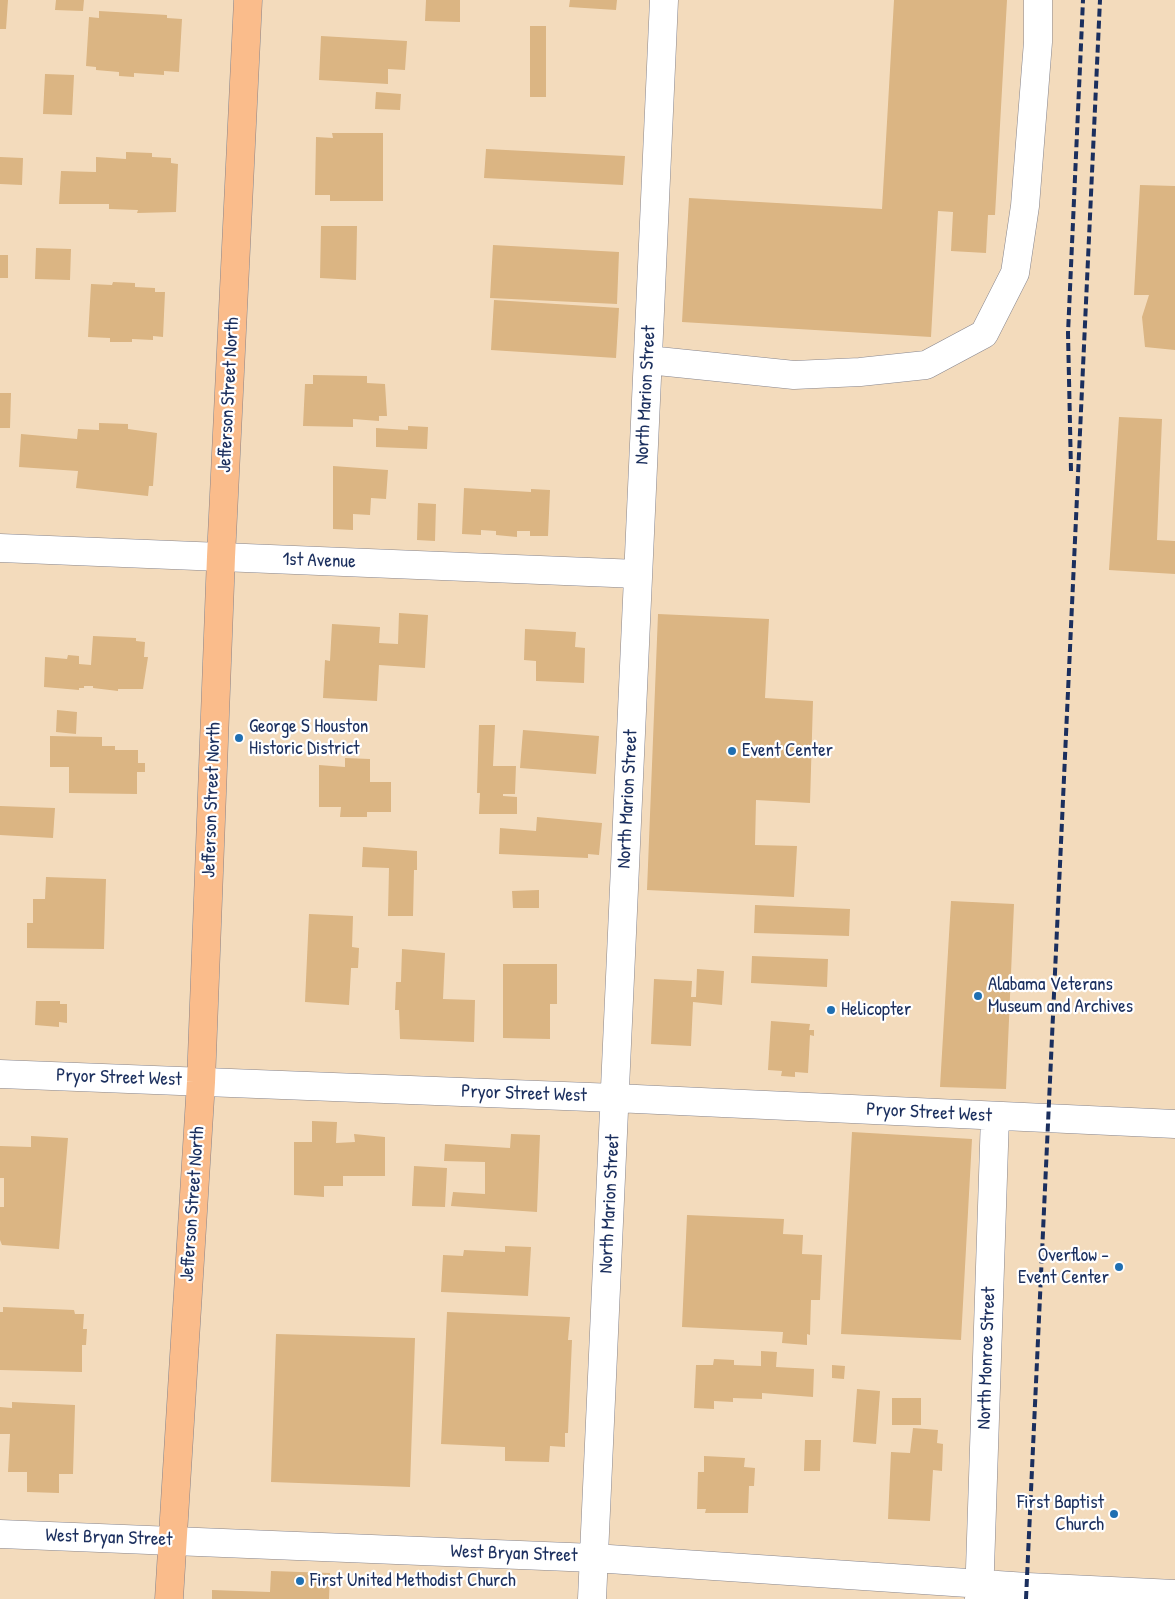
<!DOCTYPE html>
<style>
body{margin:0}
canvas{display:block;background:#f3dbbc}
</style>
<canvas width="1175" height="1599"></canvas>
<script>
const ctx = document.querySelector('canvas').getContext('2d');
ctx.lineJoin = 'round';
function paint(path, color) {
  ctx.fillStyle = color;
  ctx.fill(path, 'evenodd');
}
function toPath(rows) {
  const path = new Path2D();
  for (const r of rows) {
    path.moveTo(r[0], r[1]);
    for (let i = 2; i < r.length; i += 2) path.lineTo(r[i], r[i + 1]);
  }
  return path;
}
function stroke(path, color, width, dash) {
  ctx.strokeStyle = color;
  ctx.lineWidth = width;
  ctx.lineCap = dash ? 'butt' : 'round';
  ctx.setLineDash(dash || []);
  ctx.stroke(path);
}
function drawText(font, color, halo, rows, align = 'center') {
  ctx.font = font + ' "Patrick Hand",sans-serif';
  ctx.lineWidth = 4.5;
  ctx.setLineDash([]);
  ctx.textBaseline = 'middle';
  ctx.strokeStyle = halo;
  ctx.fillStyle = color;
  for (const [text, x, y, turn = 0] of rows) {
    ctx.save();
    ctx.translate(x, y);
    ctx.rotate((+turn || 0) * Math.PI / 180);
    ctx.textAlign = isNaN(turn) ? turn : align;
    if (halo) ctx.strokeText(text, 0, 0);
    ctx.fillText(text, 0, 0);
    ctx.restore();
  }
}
paint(toPath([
 [0,0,8,0,6,29,0,29],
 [56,0,84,0,83,11,55,10],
 [426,0,460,0,460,22,425,21],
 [570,0,617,0,616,10,569,7],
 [894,0,1007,0,995,215,988,215,986,253,951,251,953,212,938,211,931,337,682,322,689,198,882,209],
 [99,11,167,15,167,18,182,19,179,72,164,71,164,75,134,73,134,77,119,76,119,72,96,70,96,67,86,66,89,17,99,18],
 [530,26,546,26,546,97,530,97],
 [321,36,407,41,405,70,388,69,388,84,319,80],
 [45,74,74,75,72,115,43,114],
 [376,92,401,94,400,110,375,109],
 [332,133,383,133,383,201,330,201,330,195,315,195,316,137,333,138],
 [486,149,625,156,623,185,484,178],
 [126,152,152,153,152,157,171,158,171,163,178,164,176,212,137,213,138,210,109,209,109,204,59,204,61,171,96,172,96,157,126,159],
 [0,157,23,158,22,185,0,184],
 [1140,185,1175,186,1175,350,1145,347,1142,317,1149,295,1134,295],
 [321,226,357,226,356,280,320,278],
 [493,245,619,252,617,304,490,298],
 [36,248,71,249,70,280,35,279],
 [0,255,8,255,8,278,0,278],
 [113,282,135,283,135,287,155,288,155,292,165,292,163,337,153,336,153,340,132,339,132,342,110,342,110,338,88,337,91,284,112,285],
 [494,300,619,308,616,358,491,350],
 [313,375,367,376,367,383,385,384,387,416,379,416,379,421,353,419,353,427,303,426,305,384,313,384],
 [0,393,11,393,10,428,0,428],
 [1119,417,1162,419,1157,540,1175,541,1175,574,1109,570],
 [99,423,128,424,128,429,157,433,153,486,149,486,148,496,76,488,78,471,19,467,21,434,77,439,78,429,99,430],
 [408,426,428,427,427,449,376,447,376,428,408,430],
 [333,466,388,470,386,499,371,498,370,515,353,514,353,530,333,529],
 [464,488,531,492,531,489,550,490,548,536,530,536,530,531,517,531,517,537,496,535,496,531,481,530,481,535,462,534],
 [418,503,436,504,435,541,417,540],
 [399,613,428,615,425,668,379,665,377,701,323,698,325,660,330,661,332,624,380,627,379,643,398,644],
 [658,614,769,619,765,698,813,701,810,803,756,800,755,845,797,846,794,897,647,890],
 [525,629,576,632,575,647,585,648,584,683,536,681,536,661,524,660],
 [93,636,136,638,136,641,145,642,144,657,148,657,143,689,118,689,118,691,93,688,93,686,84,686,84,688,79,688,79,690,44,687,45,657,67,659,68,655,79,656,79,664,91,665],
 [57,710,77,712,76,734,56,732],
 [479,725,495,725,493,766,516,766,515,794,503,794,503,796,517,797,517,814,479,814,480,793,477,793],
 [523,730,599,736,596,774,520,768],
 [50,736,102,737,102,746,115,746,115,750,138,750,138,763,145,763,145,772,137,772,137,794,69,793,69,767,50,767],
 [345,758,370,759,370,782,391,782,391,812,367,812,367,817,340,817,341,807,319,807,319,765,345,767],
 [0,806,55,808,53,838,0,835],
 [537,817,602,823,599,855,588,854,588,858,499,854,500,828,536,831],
 [363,847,417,851,417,870,414,870,413,916,388,916,389,868,362,867],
 [46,877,106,879,104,949,27,948,27,923,33,923,33,899,45,899],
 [539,890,539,908,513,908,512,891],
 [951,901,1014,904,1006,1089,940,1087],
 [755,905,850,909,849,936,754,933],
 [309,914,353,916,352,947,359,948,358,968,351,968,349,1005,305,1002],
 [402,949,445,953,443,999,475,1000,474,1042,400,1039,399,1010,395,1010,396,982,401,982],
 [752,956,828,959,827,987,751,983],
 [503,964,557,964,557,1004,550,1004,550,1039,503,1038],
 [697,969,724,971,722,1005,693,1002,691,1046,651,1044,654,979,692,981,691,997,696,997],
 [36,1001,60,1001,60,1004,67,1004,67,1023,59,1022,59,1027,35,1025],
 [771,1021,810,1024,809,1030,814,1030,814,1036,810,1035,808,1073,795,1072,795,1077,781,1076,782,1071,768,1070],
 [312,1121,337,1122,336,1143,355,1142,354,1134,385,1137,385,1176,343,1176,343,1186,324,1186,324,1197,294,1195,294,1142,312,1142],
 [852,1132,972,1139,961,1340,841,1334],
 [511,1134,540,1135,537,1212,451,1206,453,1192,485,1194,485,1162,444,1161,445,1144,510,1148],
 [31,1136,68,1138,59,1249,2,1245,0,1240,0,1207,4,1207,4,1178,0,1178,0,1146,31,1147],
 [414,1166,447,1168,445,1207,412,1206],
 [687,1215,784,1219,783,1234,803,1235,802,1254,822,1255,820,1300,811,1300,810,1335,807,1334,807,1345,782,1343,783,1332,682,1327],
 [505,1246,531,1247,528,1296,441,1292,443,1255,463,1256,464,1250,505,1252],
 [3,1307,74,1310,75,1314,84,1314,83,1329,87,1329,86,1345,82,1345,82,1372,0,1370,0,1312,3,1312],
 [447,1312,570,1317,568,1340,572,1340,568,1433,565,1433,565,1447,550,1446,549,1462,505,1461,505,1447,441,1444],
 [276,1334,415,1338,410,1487,271,1482],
 [761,1351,777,1352,776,1367,814,1369,813,1397,762,1393,762,1399,733,1398,733,1402,714,1401,714,1409,694,1408,696,1365,713,1365,714,1359,734,1360,734,1365,761,1366],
 [832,1365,845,1366,844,1379,832,1378],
 [857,1389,880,1391,876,1444,853,1442],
 [892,1398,921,1398,921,1425,892,1425],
 [12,1402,75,1405,73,1474,59,1474,59,1493,27,1492,27,1472,8,1472,10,1434,0,1434,0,1407,12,1408],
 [913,1428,938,1430,937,1443,943,1444,942,1471,933,1470,930,1521,888,1519,891,1452,910,1453],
 [805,1440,821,1440,820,1471,804,1471],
 [704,1456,745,1458,744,1467,755,1468,754,1486,749,1486,748,1513,705,1513,706,1509,697,1509,698,1472,704,1472],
 [271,1571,330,1573,329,1599,212,1599,212,1590,270,1592]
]), '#dbb583');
const minor = toPath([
 [648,360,794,375,860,372,926,365,984,334,1015,273,1025,206,1038,42,1038,0],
 [0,548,638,574],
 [0,1074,615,1098,1175,1124],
 [0,1534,594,1558,1027,1587,1175,1594],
 [592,1599,664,0],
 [979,1599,995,1116]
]);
const major = toPath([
 [169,1599,201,1082,221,557,248,0]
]);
stroke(minor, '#87858d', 29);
stroke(major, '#87858d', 29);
stroke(minor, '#fff', 28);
stroke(major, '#fabc8b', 28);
stroke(toPath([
 [1071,471,1068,333,1083,0],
 [1026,1599,1100,0]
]), '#1b2f5e', 4, [8, 4]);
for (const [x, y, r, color] of [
 [239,738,5,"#1f6fb2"],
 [732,751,5,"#1f6fb2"],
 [978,996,5,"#1f6fb2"],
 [831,1010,5,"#1f6fb2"],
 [1119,1267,5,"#1f6fb2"],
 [1114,1514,5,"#1f6fb2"],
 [300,1581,5,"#1f6fb2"]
]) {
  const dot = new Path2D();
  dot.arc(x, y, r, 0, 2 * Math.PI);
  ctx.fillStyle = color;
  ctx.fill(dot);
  stroke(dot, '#fff', 2);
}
drawText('19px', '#1b2f5e', '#fff', [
 ["Jefferson Street North",229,395,-87],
 ["North Marion Street",646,395,-87],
 ["1st Avenue",319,561,2],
 ["North Marion Street",628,799,-87],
 ["Jefferson Street North",212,800,-88],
 ["Pryor Street West",119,1078,2],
 ["Pryor Street West",524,1094,2],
 ["Pryor Street West",929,1113,3],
 ["Jefferson Street North",193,1204,-86],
 ["North Marion Street",610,1204,-87],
 ["North Monroe Street",987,1358,-88],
 ["West Bryan Street",109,1538,2],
 ["West Bryan Street",514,1554,2]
]);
drawText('19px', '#1b2f5e', '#fff', [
 ["George S Houston",249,727],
 ["Historic District",249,749],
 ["Event Center",742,751],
 ["Alabama Veterans",988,985],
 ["Museum and Archives",988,1007],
 ["Helicopter",841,1010],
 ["Overflow -",1109,1256,"right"],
 ["Event Center",1109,1278,"right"],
 ["First Baptist",1104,1503,"right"],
 ["Church",1104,1525,"right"],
 ["First United Methodist Church",310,1581]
], 'left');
</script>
